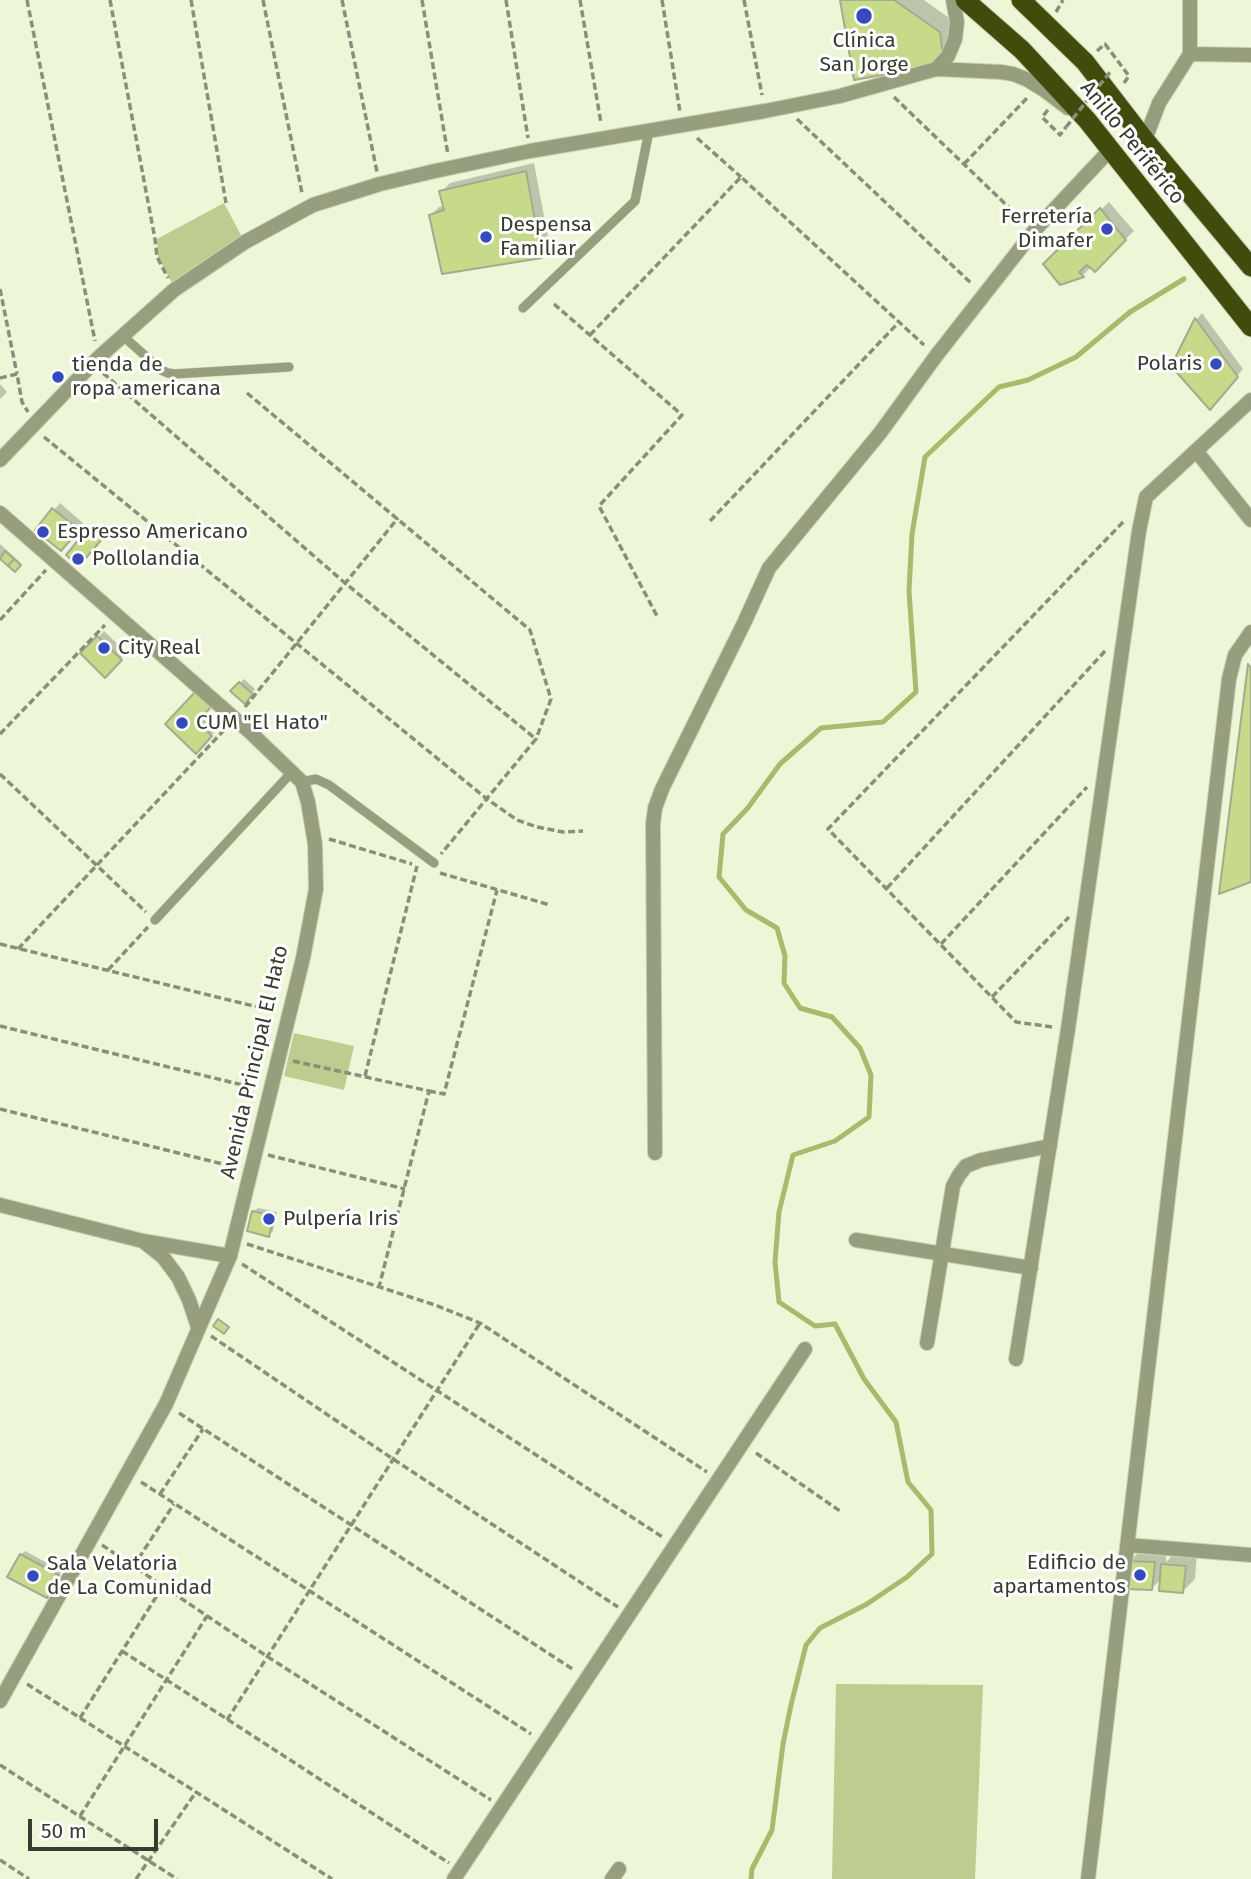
<!DOCTYPE html>
<meta charset="utf-8">
<style>
body{margin:0}
#map{position:relative;width:1251px;height:1879px;overflow:hidden;background:#edf6d7;font-family:"Fira Sans",sans-serif}
canvas{display:block}
.scale{position:absolute;left:28px;top:1819px;width:130px;height:32px;box-sizing:border-box;border:4px solid #383b2f;border-top:0;padding-left:9px;font-size:21px;line-height:24px;white-space:nowrap;color:#383b2f;-webkit-text-stroke:5px #fff;paint-order:stroke}
</style>
<div id="map">
<canvas width="1251" height="1879"></canvas>
<div class="scale">50 m</div>
</div>
<script>
const ctx = document.querySelector('canvas').getContext('2d');
ctx.lineJoin = 'round';
function paint(path, color) {
  ctx.fillStyle = color;
  ctx.fill(path, 'evenodd');
}
function toPath(rows) {
  const path = new Path2D();
  for (const r of rows) {
    path.moveTo(r[0], r[1]);
    for (let i = 2; i < r.length; i += 2) path.lineTo(r[i], r[i + 1]);
  }
  return path;
}
function stroke(path, color, width, dash) {
  ctx.strokeStyle = color;
  ctx.lineWidth = width;
  ctx.lineCap = dash ? 'butt' : 'round';
  ctx.setLineDash(dash || []);
  ctx.stroke(path);
}
function drawText(font, color, halo, rows, align = 'center') {
  ctx.font = font + ' "Fira Sans",sans-serif';
  ctx.lineWidth = 6;
  ctx.setLineDash([]);
  ctx.textBaseline = 'middle';
  ctx.strokeStyle = halo;
  ctx.fillStyle = color;
  for (const [text, x, y, turn = 0] of rows) {
    ctx.save();
    ctx.translate(x, y);
    ctx.rotate((+turn || 0) * Math.PI / 180);
    ctx.textAlign = isNaN(turn) ? turn : align;
    if (halo) ctx.strokeText(text, 0, 0);
    ctx.fillText(text, 0, 0);
    ctx.restore();
  }
}
paint(toPath([
 [224,203,244,241,175,289,158,257,157,239],
 [294,1033,354,1046,344,1090,284,1076],
 [836,1684,983,1685,975,1879,832,1879]
]), '#becd8f');
paint(toPath([
 [842,0,924,0,952,20,955,43,933,65],
 [534,163,550,248,541,257,430,216,439,207,445,206,441,192,450,183],
 [1109,202,1134,231,1095,269,1092,266,1083,275,1061,283,1045,264],
 [1202,313,1243,369,1216,401,1173,366,1197,319],
 [0,384,7,392,0,399],
 [60,503,83,523,67,543,38,529],
 [94,524,105,533,83,560,69,555],
 [0,544,21,563,15,570,0,557],
 [104,631,127,653,105,675,83,653],
 [244,679,255,689,245,701,233,691],
 [204,712,219,727,196,751,167,724],
 [258,1208,277,1212,273,1231,269,1235,254,1211],
 [1142,1549,1166,1550,1166,1562,1176,1552,1197,1553,1195,1579,1183,1591,1162,1578,1152,1588,1129,1562],
 [25,1551,62,1571,47,1596,21,1555]
]), '#0003');
stroke(toPath([
 [751,1879,752,1869,772,1830,783,1744,791,1705,806,1645,820,1628,867,1604,907,1577,932,1554,931,1510,908,1482,896,1422,864,1379,835,1324,815,1326,779,1302,775,1262,779,1212,793,1155,835,1141,869,1117,871,1075,860,1048,832,1017,800,1008,784,983,785,956,777,928,746,910,719,877,723,834,747,809,780,764,821,728,883,722,916,692,909,591,912,534,925,457,999,387,1028,380,1076,357,1130,312,1184,279]
]), '#a8ba6b', 5);
const building = toPath([
 [840,0,894,0,940,32,943,57,934,66,854,80,840,0],
 [526,171,542,258,442,274,429,215,444,210,439,191,526,171],
 [1100,208,1126,240,1095,272,1087,265,1079,272,1084,277,1060,285,1043,264,1100,208],
 [1195,318,1238,377,1210,410,1171,366,1195,318],
 [52,508,79,530,61,551,35,530,52,508],
 [89,527,103,538,79,566,66,555,89,527],
 [5,551,14,559,8,566,0,559,5,551],
 [14,559,21,565,15,572,8,566,14,559],
 [97,636,122,660,105,678,80,653,97,636],
 [1248,664,1251,668,1251,882,1219,894,1248,664],
 [239,682,253,694,245,704,230,691,239,682],
 [195,692,211,707,197,722,212,736,196,754,165,724,195,692],
 [252,1211,274,1216,269,1237,247,1231,252,1211],
 [218,1319,229,1327,224,1334,213,1326,218,1319],
 [20,1554,59,1575,47,1598,7,1577,20,1554],
 [1127,1561,1155,1562,1152,1590,1124,1589,1127,1561],
 [1161,1564,1186,1566,1183,1593,1159,1591,1161,1564]
]);
paint(building, '#c7da8a');
stroke(building, '#a4ac8f', 2);
const service = toPath([
 [523,308,635,201,649,131],
 [123,336,161,370,168,373,174,374,289,367],
 [302,782,316,779,329,785,434,863],
 [155,920,292,772]
]);
const minor = toPath([
 [1190,54,1251,55],
 [1145,140,1159,103,1190,54,1190,0],
 [1197,452,1251,520],
 [655,1153,653,824,655,808,662,789,744,623,769,568,880,433,936,356,1034,231,1110,150],
 [0,1205,143,1241,230,1256],
 [856,1240,1031,1268],
 [144,1242,163,1257,178,1277,189,1300,198,1327],
 [927,1343,953,1186,959,1175,966,1166,981,1160,1050,1146],
 [1016,1359,1068,1029,1139,531,1146,497,1251,400],
 [1127,1545,1251,1555],
 [454,1879,805,1349],
 [612,1879,619,1869],
 [1088,1879,1229,679,1235,655,1251,632]
]);
const tertiary = toPath([
 [936,69,948,56,955,39,957,22,953,0],
 [0,460,98,358,174,290,245,242,313,205,380,184,435,171,530,151,765,111,840,96,936,69,1001,72,1013,74,1026,79,1044,90,1068,108],
 [0,513,250,732,302,782,308,802,315,844,316,889,303,958,230,1256,166,1404,0,1701]
]);
const trunk = toPath([
 [965,0,1022,50,1087,120,1251,327],
 [1021,0,1085,62,1145,140,1251,267]
]);
stroke(service, '#c9d1b5', 10);
stroke(minor, '#c9d1b5', 16);
stroke(tertiary, '#c9d1b5', 16);
stroke(trunk, '#c9d1b5', 21);
stroke(toPath([
 [27,0,95,341],
 [110,0,155,239,157,257,168,278],
 [191,0,226,203],
 [263,0,302,193],
 [342,0,377,172],
 [422,0,448,155],
 [506,0,528,138],
 [580,0,601,123],
 [662,0,680,112],
 [744,0,762,95],
 [1056,12,1063,0],
 [1097,51,1105,44,1129,76,1124,83],
 [894,97,1022,220],
 [1048,110,1042,117,1060,135,1066,127],
 [797,119,972,284],
 [697,138,741,177],
 [964,164,1028,97],
 [0,289,17,374],
 [554,304,682,415,599,506,657,616],
 [590,335,741,177,924,345],
 [103,373,345,583,536,739,441,854],
 [0,378,17,374,22,402,28,412],
 [247,393,530,630,551,699,536,739],
 [44,437,487,799,517,820,537,827,563,832,583,831],
 [710,521,899,322],
 [0,620,46,570],
 [245,707,398,518],
 [0,734,105,625],
 [0,774,146,912],
 [329,839,412,864],
 [440,873,550,905],
 [887,888,1106,650],
 [0,944,274,1011],
 [941,944,1087,787],
 [18,949,226,728],
 [108,970,148,927],
 [992,997,1069,917],
 [0,1026,255,1088],
 [1052,1027,1016,1022,828,829,1125,520],
 [293,1061,429,1091,379,1287],
 [365,1076,417,866],
 [429,1091,444,1094,497,890],
 [0,1109,235,1167],
 [268,1155,405,1189],
 [247,1244,435,1305,480,1323,707,1472],
 [242,1264,664,1538],
 [211,1336,393,1459,618,1607],
 [179,1413,574,1670],
 [756,1453,840,1511],
 [141,1482,531,1734],
 [160,1494,203,1429],
 [102,1545,268,1657,491,1800],
 [133,1567,174,1504],
 [122,1651,449,1863],
 [27,1684,332,1879],
 [80,1718,163,1586],
 [227,1720,480,1323],
 [0,1765,177,1879],
 [80,1816,207,1616],
 [0,1860,29,1879],
 [136,1879,196,1792]
]), '#898f7b', 3.5, [7, 3.5]);
stroke(service, '#969e7d', 9);
stroke(minor, '#969e7d', 14);
stroke(tertiary, '#969e7d', 14);
stroke(trunk, '#414c0c', 19);
stroke(toPath([
 [1066,127,1111,71]
]), '#898f7b', 3.5, [7, 3.5]);
for (const [x, y, r, color] of [
 [864,16,9,"#344bbc"],
 [1107,229,7,"#344bbc"],
 [486,237,7,"#344bbc"],
 [1216,364,7,"#344bbc"],
 [58,377,7,"#344bbc"],
 [43,532,7,"#344bbc"],
 [78,559,7,"#344bbc"],
 [104,648,7,"#344bbc"],
 [182,723,7,"#344bbc"],
 [269,1219,7,"#344bbc"],
 [1140,1575,7,"#344bbc"],
 [33,1576,7,"#344bbc"]
]) {
  const dot = new Path2D();
  dot.arc(x, y, r, 0, 2 * Math.PI);
  ctx.fillStyle = color;
  ctx.fill(dot);
  stroke(dot, '#fff', 2.5);
}
drawText('21px', '#383b2f', '#fff', [
 ["Clínica",864,41,"center"],
 ["San Jorge",864,65,"center"],
 ["Ferretería",1093,217,"right"],
 ["Dimafer",1093,241,"right"],
 ["Despensa",500,225],
 ["Familiar",500,249],
 ["Polaris",1202,364,"right"],
 ["tienda de",72,365],
 ["ropa americana",72,389],
 ["Espresso Americano",57,532],
 ["Pollolandia",92,559],
 ["City Real",118,648],
 ["CUM \"El Hato\"",196,723],
 ["Pulpería Iris",283,1219],
 ["Edificio de",1126,1563,"right"],
 ["apartamentos",1126,1587,"right"],
 ["Sala Velatoria",47,1564],
 ["de La Comunidad",47,1588]
], 'left');
drawText('21px', '#383b2f', '#fff', [
 ["Anillo Periférico",1132,143,51],
 ["Avenida Principal El Hato",255,1062,-77]
]);
</script>
